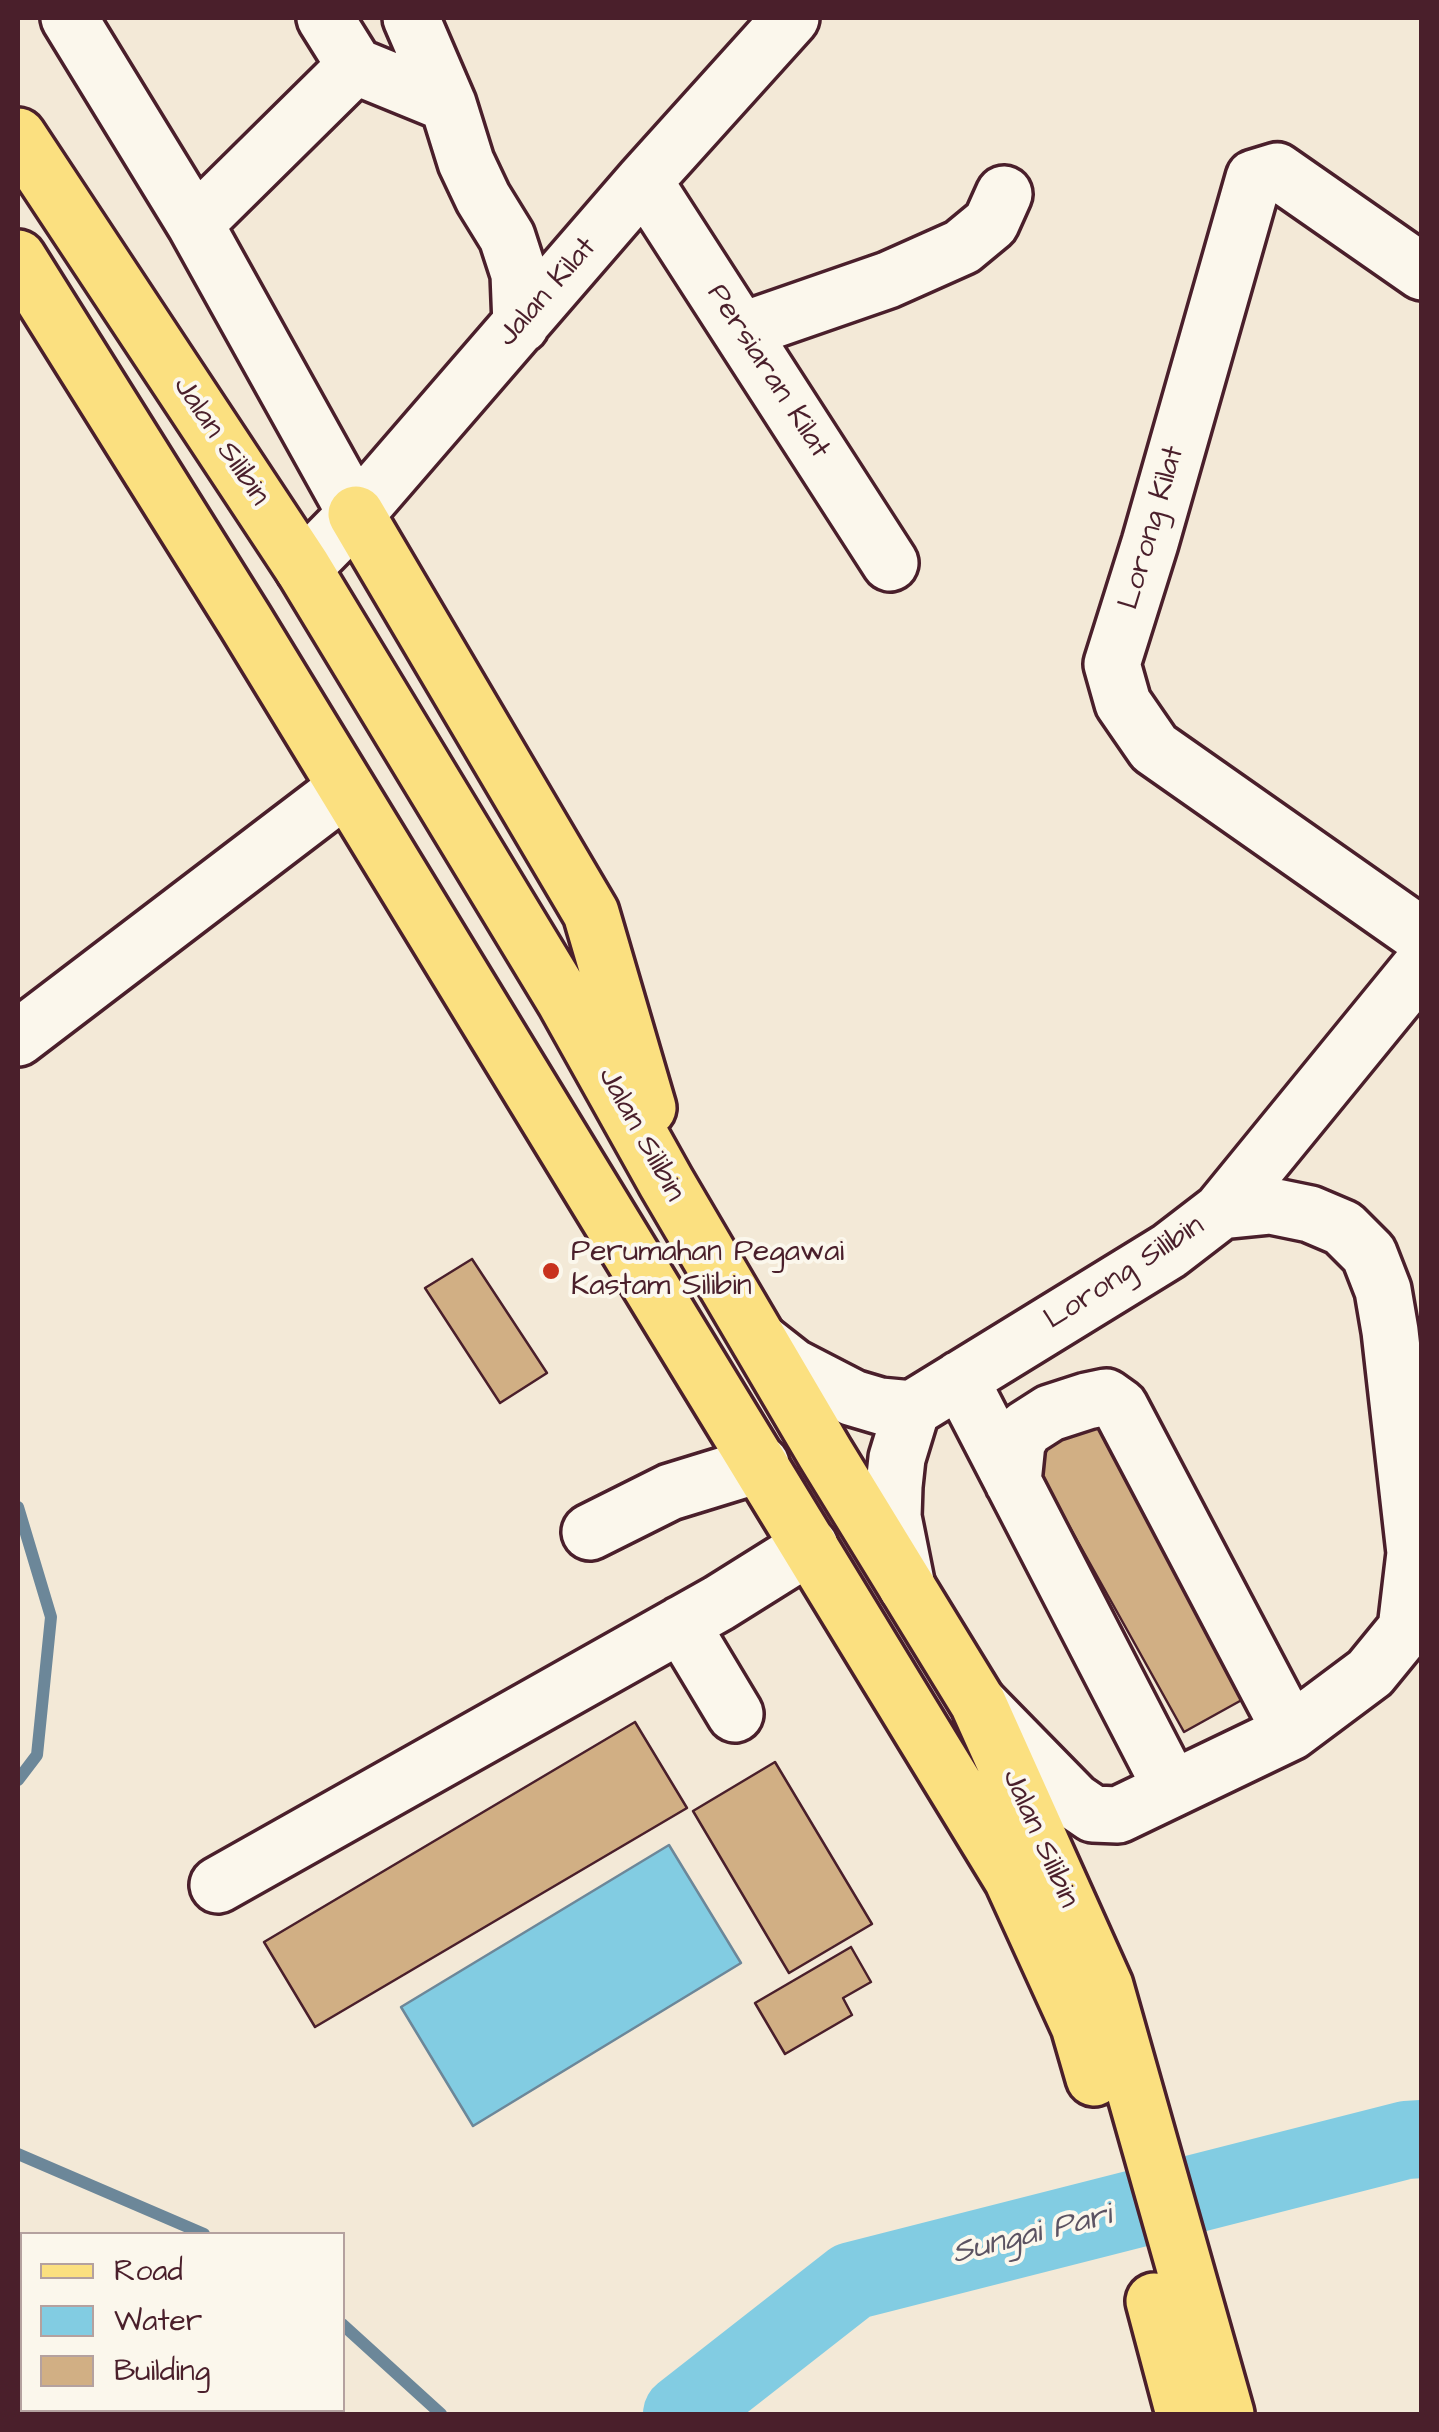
<!DOCTYPE html>
<style>
body{margin:0}
#map{position:relative;width:1439px;height:2432px;overflow:hidden;background:#f3e9d7;font-family:"Architects Daughter",sans-serif}
canvas{display:block}
.frame{position:absolute;inset:0;border:20px solid #4a1f2b;pointer-events:none}
.legend{position:absolute;left:20px;top:2232px;width:325px;height:180px;box-sizing:border-box;background:#fbf7ec;border:2px solid #b4a19f;margin:0;padding:12px 18px;list-style:none;font-size:30px;color:#4a1f2b}
.legend li{display:flex;align-items:center;gap:20px;height:50px}
.legend b{width:50px;border:2px solid #b4a19f}
</style>
<div id="map">
<canvas width="1439" height="2432"></canvas>
<div class="frame"></div>
<ul class="legend">
<li><b style="height:12px;background:#fbe080"></b>Road</li>
<li><b style="height:28px;background:#82cce2"></b>Water</li>
<li><b style="height:28px;background:#d1af84"></b>Building</li>
</ul>
</div>
<script>
const ctx = document.querySelector('canvas').getContext('2d');
ctx.lineJoin = 'round';
function paint(path, color) {
  ctx.fillStyle = color;
  ctx.fill(path, 'evenodd');
}
function toPath(rows) {
  const path = new Path2D();
  for (const r of rows) {
    path.moveTo(r[0], r[1]);
    for (let i = 2; i < r.length; i += 2) path.lineTo(r[i], r[i + 1]);
  }
  return path;
}
function stroke(path, color, width, dash) {
  ctx.strokeStyle = color;
  ctx.lineWidth = width;
  ctx.lineCap = dash ? 'butt' : 'round';
  ctx.setLineDash(dash || []);
  ctx.stroke(path);
}
function drawText(font, color, halo, rows, align = 'center') {
  ctx.font = font + ' "Architects Daughter",sans-serif';
  ctx.lineWidth = 8;
  ctx.setLineDash([]);
  ctx.textBaseline = 'middle';
  ctx.strokeStyle = halo;
  ctx.fillStyle = color;
  for (const [text, x, y, turn = 0] of rows) {
    ctx.save();
    ctx.translate(x, y);
    ctx.rotate((+turn || 0) * Math.PI / 180);
    ctx.textAlign = isNaN(turn) ? turn : align;
    if (halo) ctx.strokeText(text, 0, 0);
    ctx.fillText(text, 0, 0);
    ctx.restore();
  }
}
const water = toPath([
 [669,1845,741,1963,473,2126,401,2007,669,1845]
]);
paint(water, '#82cce2');
stroke(water, '#6c8799', 2.5);
stroke(toPath([
 [18,1507,51,1617,37,1755,18,1780],
 [18,2154,204,2234],
 [342,2324,441,2414]
]), '#6c8799', 12);
stroke(toPath([
 [682,2414,852,2281,1406,2140,1422,2139]
]), '#82cce2', 78);
const building = toPath([
 [472,1259,547,1373,500,1403,425,1288,472,1259],
 [1104,1415,1258,1691,1184,1732,1030,1456,1104,1415],
 [635,1722,687,1808,315,2027,264,1942,635,1722],
 [775,1762,872,1924,789,1973,693,1811,775,1762],
 [851,1947,871,1982,843,1998,852,2015,785,2054,755,2003,851,1947],
 [18,2311,22,2312,22,2368,18,2366,18,2311],
 [79,2410,122,2410,136,2414,78,2414,79,2410]
]);
paint(building, '#d1af84');
stroke(building, '#4a1f2b', 2.5);
const minor = toPath([
 [69,18,195,224,356,514],
 [325,18,355,66,448,104],
 [411,18,448,104,466,162,483,198,507,237,519,274,521,325],
 [644,181,890,563],
 [195,224,355,66],
 [1422,272,1277,171,1254,178,1150,543,1112,664,1123,703,1154,748,1422,936],
 [741,331,888,280,962,247,991,223,1004,194],
 [303,568,356,514,644,181,791,18],
 [18,1038,346,788],
 [760,1341,793,1367,853,1398,880,1406,912,1409],
 [960,1379,1172,1789],
 [1013,1482,1017,1443,1025,1429,1050,1413,1087,1401,1106,1397,1120,1407,1291,1732],
 [590,1532,670,1492,761,1464],
 [907,1587,893,1517,894,1486,897,1458,912,1409,1169,1251,1221,1211,1422,965],
 [681,1624,735,1714],
 [980,1705,1074,1801,1093,1814,1118,1815,1291,1732,1370,1673,1406,1629,1415,1553,1390,1331,1383,1290,1369,1254,1343,1228,1310,1214,1271,1206,1221,1211],
 [218,1885,719,1603,810,1546]
]);
const major = toPath([
 [18,136,303,568,565,1001,666,1182,825,1453,978,1703,1105,1986,1226,2414],
 [18,258,245,621,1012,1879,1079,2026,1094,2078],
 [356,514,591,913,648,1108],
 [1154,2301,1184,2414]
]);
stroke(minor, '#4a1f2b', 62);
stroke(major, '#4a1f2b', 62);
stroke(minor, '#fbf7ec', 55);
stroke(major, '#fbe080', 55);
for (const [x, y, r, color] of [
 [551,1271,10,"#c8321e"]
]) {
  const dot = new Path2D();
  dot.arc(x, y, r, 0, 2 * Math.PI);
  ctx.fillStyle = color;
  ctx.fill(dot);
  stroke(dot, '#fbf7ec', 4);
}
drawText('30px', '#4a1f2b', '#fbf7ec', [
 ["Jalan Kilat",548,293,-49],
 ["Persiaran Kilat",767,372,57],
 ["Jalan Silibin",220,442,56],
 ["Lorong Kilat",1153,528,-74],
 ["Jalan Silibin",640,1135,61],
 ["Lorong Silibin",1125,1274,-33],
 ["Jalan Silibin",1039,1839,66]
]);
drawText('30px', '#4a1f2b', '#fbf7ec', [
 ["Perumahan Pegawai",571,1254],
 ["Kastam Silibin",571,1288]
], 'left');
drawText('italic 32px', '#5b5362', '#fbf7ec', [
 ["Sungai Pari",1032,2236,-14]
]);
</script>
